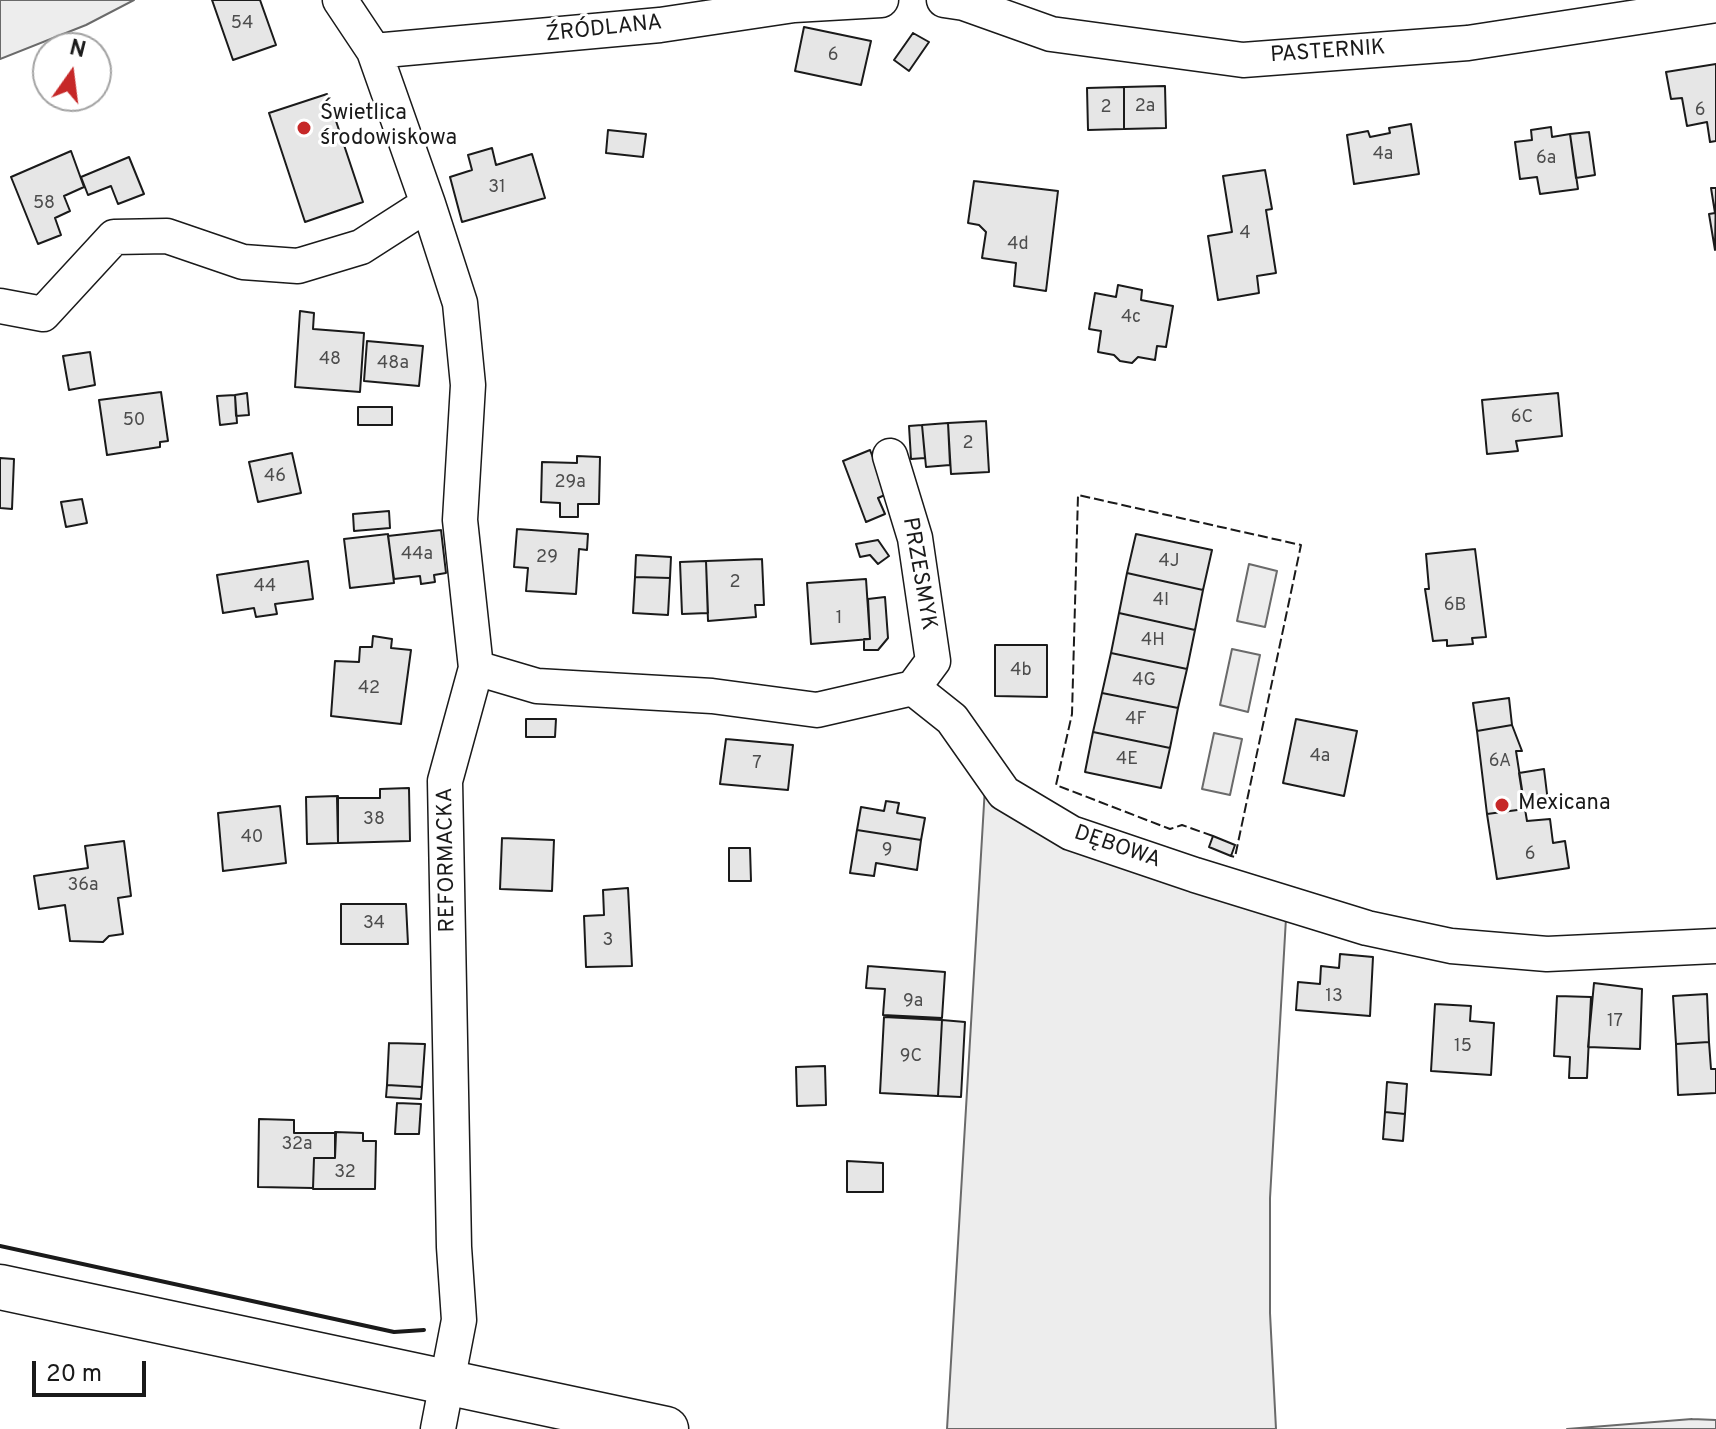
<!DOCTYPE html>
<meta charset="utf-8">
<style>
body{margin:0}
#map{position:relative;width:1716px;height:1429px;overflow:hidden;background:#fff;font-family:Overpass,sans-serif}
canvas{display:block}
.north{position:absolute;left:32px;top:32px;width:80px;height:80px;box-sizing:border-box;background:#fff;border:2px solid #a3a3a3;border-radius:50%;rotate:14deg;font-size:22px;font-weight:700;line-height:32px;text-align:center;color:#1a1a1a}
.north::after{content:'';display:block;margin:auto;width:28px;height:36px;background:#c62828;clip-path:polygon(50% 0,100% 100%,50% 72%,0 100%)}
.scale{position:absolute;left:32px;top:1361px;width:114px;height:36px;box-sizing:border-box;border:4px solid #1a1a1a;border-top:0;padding-left:10px;font-size:24px;line-height:28px;white-space:nowrap;color:#1a1a1a;-webkit-text-stroke:6px #fff;paint-order:stroke}
</style>
<div id="map">
<canvas width="1716" height="1429"></canvas>
<div class="north">N</div>
<div class="scale">20 m</div>
</div>
<script>
const ctx = document.querySelector('canvas').getContext('2d');
ctx.lineJoin = 'round';
function paint(path, color) {
  ctx.fillStyle = color;
  ctx.fill(path, 'evenodd');
}
function toPath(rows) {
  const path = new Path2D();
  for (const r of rows) {
    path.moveTo(r[0], r[1]);
    for (let i = 2; i < r.length; i += 2) path.lineTo(r[i], r[i + 1]);
  }
  return path;
}
function stroke(path, color, width, dash) {
  ctx.strokeStyle = color;
  ctx.lineWidth = width;
  ctx.lineCap = dash ? 'butt' : 'round';
  ctx.setLineDash(dash || []);
  ctx.stroke(path);
}
function drawText(font, color, halo, rows, align = 'center') {
  ctx.font = font + ' Overpass,sans-serif';
  ctx.lineWidth = 6;
  ctx.setLineDash([]);
  ctx.textBaseline = 'middle';
  ctx.strokeStyle = halo;
  ctx.fillStyle = color;
  for (const [text, x, y, turn = 0] of rows) {
    ctx.save();
    ctx.translate(x, y);
    ctx.rotate((+turn || 0) * Math.PI / 180);
    ctx.textAlign = isNaN(turn) ? turn : align;
    if (halo) ctx.strokeText(text, 0, 0);
    ctx.fillText(text, 0, 0);
    ctx.restore();
  }
}
const built = toPath([
 [0,0,134,0,86,25,0,59,0,0],
 [1249,564,1277,571,1265,627,1237,621,1249,564],
 [1232,649,1260,655,1248,712,1220,705,1232,649],
 [1214,733,1242,739,1230,795,1202,789,1214,733],
 [985,787,1286,918,1270,1198,1270,1313,1276,1429,947,1429,985,787],
 [1692,1419,1716,1420,1716,1429,1567,1429,1692,1419]
]);
paint(built, '#ededed');
stroke(built, '#6a6a6a', 2);
const building = toPath([
 [212,0,260,0,276,45,233,60,212,0],
 [804,27,871,41,861,85,795,71,804,27],
 [913,33,929,42,909,71,894,60,913,33],
 [1716,64,1716,141,1710,142,1707,122,1687,126,1682,98,1671,99,1666,72,1716,64],
 [1165,86,1166,128,1124,129,1124,87,1165,86],
 [1124,87,1124,129,1088,130,1087,88,1124,87],
 [327,94,363,202,305,222,269,113,327,94],
 [1411,124,1419,174,1354,184,1347,135,1368,131,1370,137,1390,133,1389,128,1411,124],
 [1551,127,1552,137,1570,134,1578,189,1540,194,1537,177,1520,179,1515,142,1532,140,1531,130,1551,127],
 [608,130,646,134,643,157,606,153,608,130],
 [1589,132,1595,175,1576,178,1570,134,1589,132],
 [492,148,496,165,532,154,545,198,462,222,450,177,472,170,468,155,492,148],
 [71,151,84,187,64,196,70,211,55,218,61,235,38,244,11,177,71,151],
 [129,157,144,194,118,204,111,186,88,195,81,177,129,157],
 [1265,170,1272,209,1266,210,1276,273,1257,276,1259,293,1218,300,1208,236,1232,232,1223,176,1265,170],
 [974,181,1058,191,1046,291,1014,286,1016,263,982,258,986,232,979,225,968,223,974,181],
 [1711,188,1716,188,1715,250,1709,214,1715,213,1711,188],
 [1118,285,1142,290,1141,300,1173,306,1166,347,1157,346,1155,360,1138,357,1132,363,1120,361,1114,355,1098,352,1101,331,1089,329,1095,293,1116,297,1118,285],
 [300,311,314,313,313,329,364,333,360,392,295,387,300,311],
 [367,341,423,346,419,386,364,381,367,341],
 [90,352,95,385,69,390,63,356,90,352],
 [161,392,168,441,160,442,160,447,107,455,99,400,161,392],
 [247,393,249,415,236,416,235,395,247,393],
 [1558,393,1562,436,1516,441,1518,451,1487,454,1482,400,1558,393],
 [235,395,237,423,220,425,217,396,235,395],
 [358,407,392,407,392,425,358,425,358,407],
 [986,421,989,472,951,474,948,423,986,421],
 [948,423,950,465,926,467,922,425,948,423],
 [922,425,925,458,911,459,909,426,922,425],
 [870,450,887,494,878,498,885,514,866,522,843,461,870,450],
 [292,453,301,493,258,502,249,462,292,453],
 [577,456,600,457,599,504,578,504,578,517,560,517,560,503,541,502,542,462,577,463,577,456],
 [0,458,14,459,12,509,0,508,0,458],
 [82,499,87,523,66,527,61,502,82,499],
 [389,511,390,528,354,531,353,514,389,511],
 [517,529,588,534,587,550,579,549,576,594,526,591,528,568,514,567,517,529],
 [441,530,446,573,434,575,435,582,421,584,420,576,394,579,388,536,441,530],
 [388,534,394,583,350,588,344,539,388,534],
 [1136,534,1212,550,1203,590,1127,573,1136,534],
 [878,540,889,556,878,564,870,555,860,557,856,544,878,540],
 [1475,549,1486,637,1472,638,1473,644,1447,646,1447,640,1433,641,1425,589,1429,589,1426,554,1475,549],
 [636,555,671,557,670,578,635,577,636,555],
 [762,559,764,605,755,605,756,617,708,621,706,561,762,559],
 [308,561,313,599,275,604,277,614,256,617,254,608,223,613,217,575,308,561],
 [706,561,708,613,682,614,680,562,706,561],
 [1127,573,1203,590,1195,630,1119,613,1127,573],
 [635,577,670,578,668,615,633,613,635,577],
 [866,579,870,639,811,644,807,583,866,579],
 [885,597,888,638,878,650,864,650,864,639,870,639,868,599,885,597],
 [1119,613,1195,630,1187,669,1111,653,1119,613],
 [373,636,392,639,391,648,411,650,401,724,331,716,335,661,359,662,360,647,372,647,373,636],
 [995,645,1047,645,1047,697,995,696,995,645],
 [1111,653,1187,669,1178,708,1102,693,1111,653],
 [1102,693,1178,708,1170,748,1093,732,1102,693],
 [1509,698,1512,725,1477,731,1473,703,1509,698],
 [526,719,556,719,555,737,526,737,526,719],
 [1296,719,1357,731,1344,796,1283,783,1296,719],
 [1512,725,1522,751,1516,751,1525,809,1487,814,1477,731,1512,725],
 [1093,732,1170,748,1161,788,1085,772,1093,732],
 [726,739,793,745,788,790,720,784,726,739],
 [1544,769,1548,802,1524,805,1519,773,1544,769],
 [409,788,410,841,338,843,337,798,380,798,380,789,409,788],
 [338,796,338,843,307,844,306,797,338,796],
 [886,801,899,803,897,813,925,818,921,840,857,830,861,807,884,811,886,801],
 [280,806,286,863,223,871,218,813,280,806],
 [1525,809,1527,821,1550,819,1553,843,1565,841,1569,868,1497,879,1487,814,1525,809],
 [857,830,921,840,917,870,876,863,874,876,850,873,857,830],
 [1213,836,1235,845,1231,856,1209,847,1213,836],
 [502,838,554,840,552,891,500,889,502,838],
 [124,841,131,896,118,898,123,934,109,936,103,942,70,941,65,905,39,909,34,876,88,868,85,846,124,841],
 [729,848,750,848,751,881,729,881,729,848],
 [628,888,632,966,586,967,584,916,604,915,603,890,628,888],
 [341,904,406,904,408,944,341,944,341,904],
 [1340,954,1373,957,1370,1016,1296,1010,1298,982,1320,984,1321,966,1339,968,1340,954],
 [868,966,945,972,942,1018,883,1015,885,989,866,988,868,966],
 [1594,983,1642,989,1640,1049,1588,1047,1594,983],
 [1707,994,1709,1042,1676,1044,1673,996,1707,994],
 [1557,996,1591,997,1587,1078,1569,1078,1570,1057,1554,1056,1557,996],
 [1435,1004,1471,1006,1470,1021,1494,1023,1491,1075,1431,1071,1435,1004],
 [884,1017,942,1020,938,1096,880,1093,884,1017],
 [942,1020,965,1022,961,1097,938,1096,942,1020],
 [1709,1042,1711,1069,1716,1069,1716,1093,1678,1095,1676,1044,1709,1042],
 [389,1043,425,1044,422,1087,387,1085,389,1043],
 [825,1066,826,1105,797,1106,796,1067,825,1066],
 [1387,1082,1407,1084,1405,1114,1385,1112,1387,1082],
 [387,1085,422,1087,421,1099,386,1097,387,1085],
 [397,1103,421,1104,419,1134,395,1134,397,1103],
 [1385,1112,1405,1114,1403,1141,1383,1139,1385,1112],
 [259,1119,294,1120,294,1133,336,1133,335,1158,314,1158,313,1188,258,1187,259,1119],
 [335,1132,363,1133,363,1141,376,1141,375,1189,313,1189,314,1158,335,1158,335,1132],
 [847,1161,883,1163,883,1192,847,1192,847,1161]
]);
paint(building, '#e6e6e6');
stroke(building, '#1a1a1a', 2);
const minor = toPath([
 [340,0,374,51,428,204,460,303,468,385,460,520,476,668,445,781,454,1247,459,1320,438,1429],
 [944,0,964,3,1051,34,1243,60,1468,43,1716,5],
 [374,51,660,25,794,5,881,0],
 [0,306,43,314,114,237,167,236,243,262,298,266,361,247,428,204],
 [890,456,915,538,933,661,913,688],
 [476,668,537,686,712,696,817,710,913,688,952,719,1004,793,1071,833,1195,875,1367,928,1451,946,1547,954,1716,946]
]);
const primary = toPath([
 [0,1287,666,1429]
]);
stroke(minor, '#1a1a1a', 37);
stroke(primary, '#1a1a1a', 47);
stroke(minor, '#fff', 34);
stroke(primary, '#fff', 44);
stroke(toPath([
 [1213,836,1182,825,1170,829,1056,785,1072,714,1078,495,1301,545,1235,857,1231,856]
]), '#1a1a1a', 2, [10, 4]);
stroke(toPath([
 [0,1246,394,1332,424,1330]
]), '#1a1a1a', 4);
for (const [x, y, r, color] of [
 [304,128,8,"#c62828"],
 [1502,805,8,"#c62828"]
]) {
  const dot = new Path2D();
  dot.arc(x, y, r, 0, 2 * Math.PI);
  ctx.fillStyle = color;
  ctx.fill(dot);
  stroke(dot, '#fff', 3);
}
drawText('18px', '#4d4d4d', null, [
 ["54",242,24],
 ["6",833,56],
 ["2a",1145,107],
 ["2",1106,108],
 ["6",1700,111],
 ["4a",1383,155],
 ["6a",1546,159],
 ["31",497,188],
 ["58",44,204],
 ["4",1245,234],
 ["4d",1018,245],
 ["4c",1131,318],
 ["48",330,360],
 ["48a",393,364],
 ["6C",1522,418],
 ["50",134,421],
 ["2",968,444],
 ["46",275,477],
 ["29a",570,483],
 ["44a",417,555],
 ["29",547,558],
 ["4J",1169,562],
 ["2",735,583],
 ["44",265,587],
 ["4I",1161,601],
 ["6B",1455,606],
 ["1",839,619],
 ["4H",1153,641],
 ["4b",1021,671],
 ["4G",1144,681],
 ["42",369,689],
 ["4F",1136,720],
 ["4a",1320,757],
 ["4E",1127,760],
 ["6A",1500,762],
 ["7",757,764],
 ["38",374,820],
 ["40",252,838],
 ["9",887,851],
 ["6",1530,855],
 ["36a",83,886],
 ["34",374,924],
 ["3",608,941],
 ["13",1334,997],
 ["9a",913,1002],
 ["17",1615,1022],
 ["15",1463,1047],
 ["9C",911,1057],
 ["32a",297,1145],
 ["32",345,1173]
]);
drawText('22px', '#1a1a1a', '#fff', [
 ["ŹRÓDLANA",604,30,-6],
 ["PASTERNIK",1328,53,-4],
 ["PRZESMYK",918,574,80],
 ["DĘBOWA",1117,848,19],
 ["REFORMACKA",448,860,-91]
]);
drawText('22px', '#1a1a1a', '#fff', [
 ["Świetlica",320,115],
 ["środowiskowa",320,140],
 ["Mexicana",1518,805]
], 'left');
</script>
